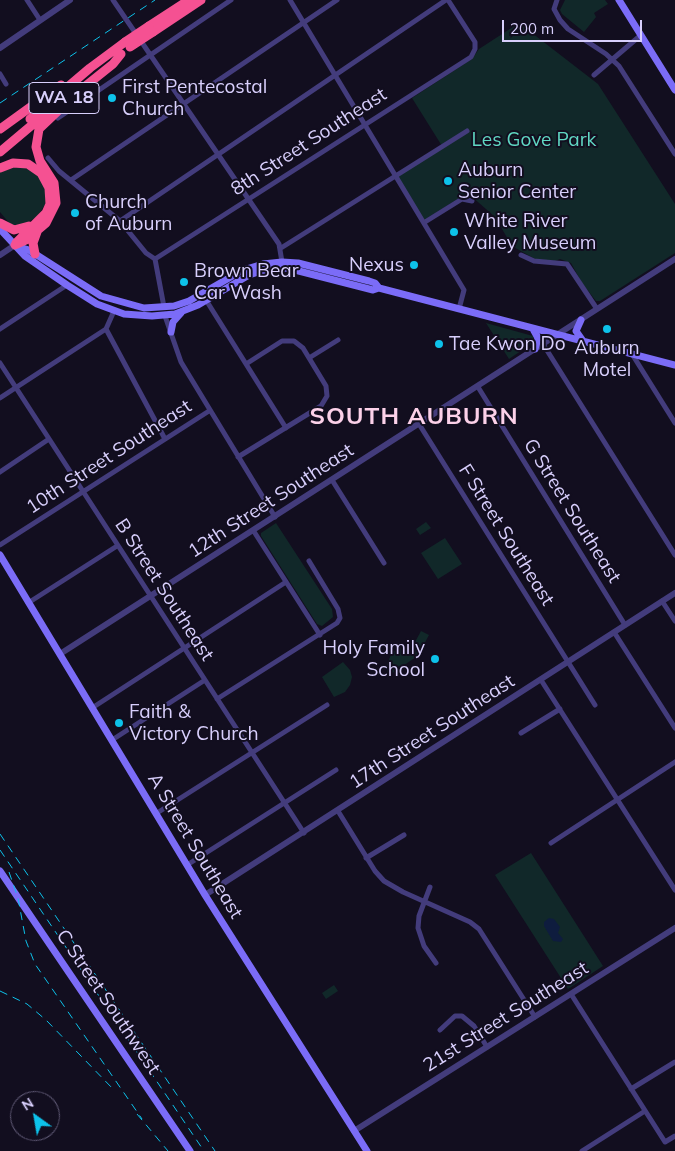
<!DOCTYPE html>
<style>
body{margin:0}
#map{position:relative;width:675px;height:1151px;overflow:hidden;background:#120e1f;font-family:Mulish,sans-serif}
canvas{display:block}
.north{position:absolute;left:10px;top:1091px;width:50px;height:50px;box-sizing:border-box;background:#120e1f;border:1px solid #615b77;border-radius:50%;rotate:328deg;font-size:14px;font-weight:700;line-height:20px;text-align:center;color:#d8cffc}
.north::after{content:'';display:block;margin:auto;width:18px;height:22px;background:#0dc2ea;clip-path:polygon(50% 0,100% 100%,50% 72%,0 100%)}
.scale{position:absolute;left:502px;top:20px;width:140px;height:22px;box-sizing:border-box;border:2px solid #d8cffc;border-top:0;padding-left:6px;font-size:15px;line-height:18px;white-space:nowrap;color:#d8cffc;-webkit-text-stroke:4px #120e1f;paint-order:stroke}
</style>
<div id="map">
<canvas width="675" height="1151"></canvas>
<div class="north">N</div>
<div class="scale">200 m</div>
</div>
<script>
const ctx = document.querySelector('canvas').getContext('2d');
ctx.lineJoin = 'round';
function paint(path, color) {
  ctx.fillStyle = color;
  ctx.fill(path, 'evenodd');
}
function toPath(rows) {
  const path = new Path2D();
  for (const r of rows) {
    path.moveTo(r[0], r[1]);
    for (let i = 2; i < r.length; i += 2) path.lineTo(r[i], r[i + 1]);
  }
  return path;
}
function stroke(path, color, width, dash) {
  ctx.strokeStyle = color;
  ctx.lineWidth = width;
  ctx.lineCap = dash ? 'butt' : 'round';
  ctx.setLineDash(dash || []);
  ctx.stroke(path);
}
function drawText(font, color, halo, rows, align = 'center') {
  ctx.font = font + ' Mulish,sans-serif';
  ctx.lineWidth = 4;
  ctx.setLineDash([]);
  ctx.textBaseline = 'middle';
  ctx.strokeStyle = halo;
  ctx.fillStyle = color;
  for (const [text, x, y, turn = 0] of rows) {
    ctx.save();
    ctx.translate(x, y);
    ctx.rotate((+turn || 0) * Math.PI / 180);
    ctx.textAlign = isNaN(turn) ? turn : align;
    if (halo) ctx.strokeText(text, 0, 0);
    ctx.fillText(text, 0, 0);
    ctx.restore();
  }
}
paint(toPath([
 [565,0,605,0,608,4,594,13,596,17,584,32,562,14,560,10],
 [519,23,598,84,675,204,675,253,600,301,596,301,582,283,571,263,560,259,555,261,535,259,512,246,495,217,470,195,466,194,424,220,396,175,442,146,412,98,472,59,479,49],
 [16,167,26,167,37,173,45,185,46,203,37,217,19,227,10,224,0,212,0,172],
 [486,323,533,336,534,342,509,359],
 [426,522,431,528,420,535,416,529],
 [276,523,332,609,333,617,322,626,317,624,261,536,261,533],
 [445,538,462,564,438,579,421,553],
 [421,631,429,635,422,648,414,644],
 [410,644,420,649,422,653,388,676,386,667,392,652],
 [343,662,350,670,352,677,350,685,345,692,334,697,322,677],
 [531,853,603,966,568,989,495,875],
 [334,985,338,991,326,999,322,993]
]), '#112829');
paint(toPath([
 [549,918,554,919,560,927,558,933,563,939,561,942,553,941,544,926,544,922]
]), '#0e1c3e');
stroke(toPath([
 [27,0,40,20],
 [113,0,279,244,282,262],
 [290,0,464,290,459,309],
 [557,0,554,9,560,20,568,29,606,54,619,66,675,154],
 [0,74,6,84],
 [594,75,641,35],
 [58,118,231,0],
 [48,158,59,171,120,221,146,253,155,259,164,307],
 [71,180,337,0],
 [120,221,446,0],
 [425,222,462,199,472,201],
 [281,248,467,131],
 [521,255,534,261,567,264,597,309],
 [155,259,471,57,475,49,475,42,448,0],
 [206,300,286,428],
 [114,311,106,329,165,439],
 [165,316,181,362,275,517],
 [0,329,67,285],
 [543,344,675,555],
 [632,354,675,423],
 [309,358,338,340],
 [0,363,304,833],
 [478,387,625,625],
 [0,398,106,329],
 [419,424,595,705],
 [238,457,321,406,327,396,326,386,303,348,294,341,282,341,246,364],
 [0,472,49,439],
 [332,480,384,563],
 [253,530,320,635],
 [0,545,209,411],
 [662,601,675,621],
 [28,603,117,546],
 [614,632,675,728],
 [541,680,675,890],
 [217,699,337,623,340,618,338,609,309,561],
 [92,708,286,582],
 [521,733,560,709],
 [112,740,205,680],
 [338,811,375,871,384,881,403,892,470,922,479,929,535,1017],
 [157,813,327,705],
 [551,843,675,762],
 [366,858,404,835],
 [187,865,336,770],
 [430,887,419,916,418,928,424,946,436,963],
 [571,994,665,1142,675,1136],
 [440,1030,455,1016,462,1016,474,1026,487,1047],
 [631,1089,675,1062],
 [582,1151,645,1111]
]), '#433c7c', 5);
stroke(toPath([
 [0,48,70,0],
 [0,255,15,245],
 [60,654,675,259],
 [205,895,675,593],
 [354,1131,675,928]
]), '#433c7c', 6);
stroke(toPath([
 [619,0,675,90],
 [0,229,25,256,67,285,97,304,124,314,152,316,175,314,198,305,249,275,265,270,287,268,373,290,379,288,675,365],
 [16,246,29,250,101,296,144,308,174,306,189,301,243,270,263,264,282,262,298,263,369,281,375,283,379,288],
 [581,320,576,331,583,341],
 [533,329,538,338,535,349],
 [171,332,173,322,181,313],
 [0,555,205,895,367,1151],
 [0,871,190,1151]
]), '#7b6cf7', 7);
stroke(toPath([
 [149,26,189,0],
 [153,32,201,0],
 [30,119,90,68,125,42],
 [0,129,61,85],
 [0,152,51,109],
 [0,168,13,163,28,164,41,173,49,188,50,204,46,213,16,243],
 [0,223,14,230,29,226],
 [15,245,26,240,46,223,56,203,54,183,40,161,36,147,39,129,78,92,113,64,121,54],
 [35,254,33,243,37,232]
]), '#f55192', 9);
stroke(toPath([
 [0,103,155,0],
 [0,834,215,1151],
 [0,850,204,1151],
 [9,872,18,898,26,941,35,964,142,1119],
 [0,991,27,1004,46,1020,115,1091],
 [137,1114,168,1151]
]), '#0dc2ea', 1, [8, 6]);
stroke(toPath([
 [125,42,149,26],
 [130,47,153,32]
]), '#f55192', 9);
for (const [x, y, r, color] of [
 [112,98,5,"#0dc2ea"],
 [448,181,5,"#0dc2ea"],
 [75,213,5,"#0dc2ea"],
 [454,232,5,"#0dc2ea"],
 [414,265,5,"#0dc2ea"],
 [184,282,5,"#0dc2ea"],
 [607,329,5,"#0dc2ea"],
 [439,344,5,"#0dc2ea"],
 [435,659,5,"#0dc2ea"],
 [119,723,5,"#0dc2ea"]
]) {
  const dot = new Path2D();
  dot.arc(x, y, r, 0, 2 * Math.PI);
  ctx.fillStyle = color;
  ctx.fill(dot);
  stroke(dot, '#120e1f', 2);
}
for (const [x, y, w] of [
 [64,98,70]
]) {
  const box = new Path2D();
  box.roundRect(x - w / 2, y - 15.5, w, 31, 4);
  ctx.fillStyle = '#120e1f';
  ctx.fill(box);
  stroke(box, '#d8cffc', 1);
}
drawText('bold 18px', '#d8cffc', null, [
 ["WA 18",64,98]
]);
drawText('19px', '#d8cffc', '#120e1f', [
 ["First Pentecostal",122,87],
 ["Church",122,109],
 ["Auburn",458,170],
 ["Senior Center",458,192],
 ["Church",85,202],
 ["of Auburn",85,224],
 ["White River",464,221],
 ["Valley Museum",464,243],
 ["Nexus",404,265,"right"],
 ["Brown Bear",194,271],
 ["Car Wash",194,293],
 ["Tae Kwon Do",449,344],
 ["Auburn",607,348,"center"],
 ["Motel",607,370,"center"],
 ["Holy Family",425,648,"right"],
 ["School",425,670,"right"],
 ["Faith &",129,712],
 ["Victory Church",129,734]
], 'left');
drawText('19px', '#60d7c3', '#120e1f', [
 ["Les Gove Park",534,140]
]);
drawText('19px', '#d8cffc', '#120e1f', [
 ["8th Street Southeast",309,142,-33],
 ["10th Street Southeast",109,457,-33],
 ["12th Street Southeast",271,501,-33],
 ["G Street Southeast",572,511,58],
 ["F Street Southeast",506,535,58],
 ["B Street Southeast",164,590,57],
 ["17th Street Southeast",432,732,-33],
 ["A Street Southeast",195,846,59],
 ["C Street Southwest",108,1002,56],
 ["21st Street Southeast",506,1017,-32]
]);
ctx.letterSpacing = '1px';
drawText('bold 24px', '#fcd1e9', '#120e1f', [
 ["SOUTH AUBURN",414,417]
]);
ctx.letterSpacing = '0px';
</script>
